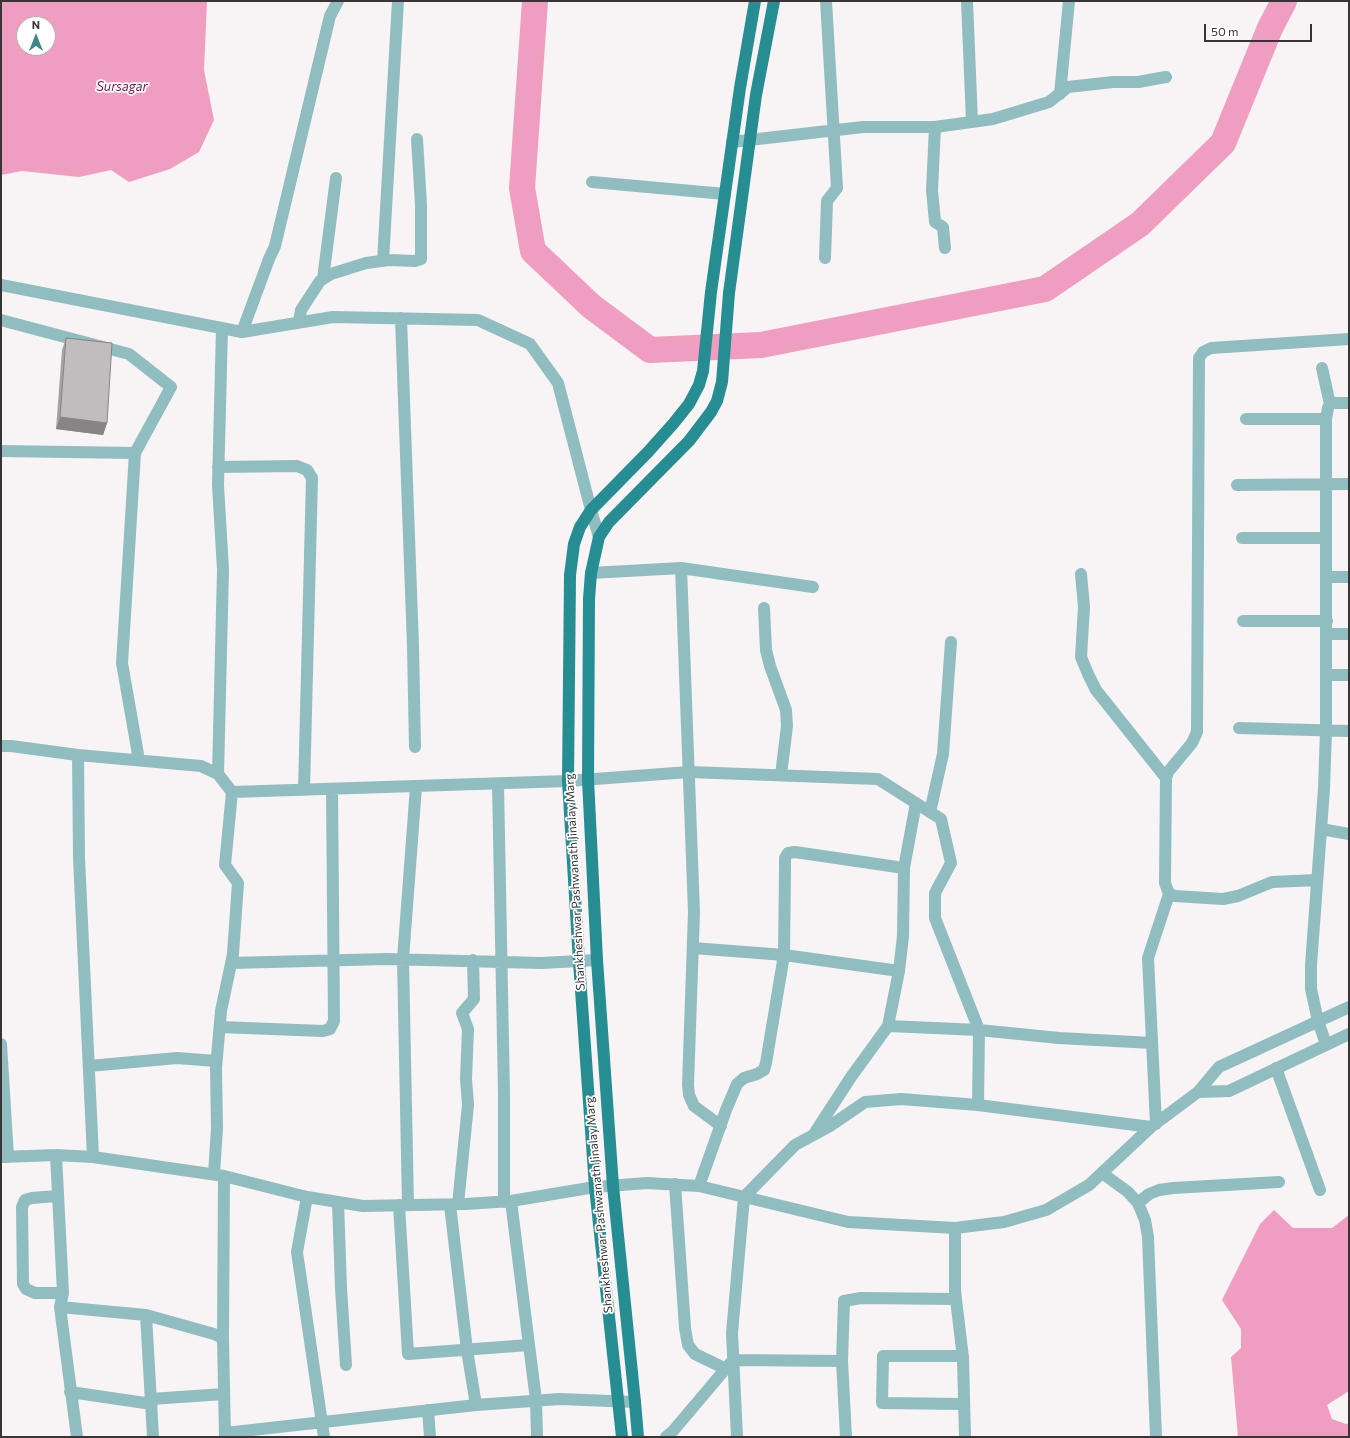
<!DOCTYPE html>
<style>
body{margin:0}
#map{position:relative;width:1350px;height:1438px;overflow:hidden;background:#f8f3f5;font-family:Commissioner,sans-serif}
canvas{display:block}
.frame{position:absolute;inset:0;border:2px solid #373536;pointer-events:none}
.north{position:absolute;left:16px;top:16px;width:40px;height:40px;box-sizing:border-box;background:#fff;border:1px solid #afaeaf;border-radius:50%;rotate:0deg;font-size:11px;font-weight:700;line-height:16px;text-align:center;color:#373536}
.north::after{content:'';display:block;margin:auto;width:14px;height:18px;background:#3e8689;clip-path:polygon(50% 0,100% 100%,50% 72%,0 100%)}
.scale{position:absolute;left:1204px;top:24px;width:108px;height:18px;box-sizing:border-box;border:2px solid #373536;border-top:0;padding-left:5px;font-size:12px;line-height:14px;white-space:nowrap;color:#373536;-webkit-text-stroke:3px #fff;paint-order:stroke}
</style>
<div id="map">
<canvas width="1350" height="1438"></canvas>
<div class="frame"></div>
<div class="north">N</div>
<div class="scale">50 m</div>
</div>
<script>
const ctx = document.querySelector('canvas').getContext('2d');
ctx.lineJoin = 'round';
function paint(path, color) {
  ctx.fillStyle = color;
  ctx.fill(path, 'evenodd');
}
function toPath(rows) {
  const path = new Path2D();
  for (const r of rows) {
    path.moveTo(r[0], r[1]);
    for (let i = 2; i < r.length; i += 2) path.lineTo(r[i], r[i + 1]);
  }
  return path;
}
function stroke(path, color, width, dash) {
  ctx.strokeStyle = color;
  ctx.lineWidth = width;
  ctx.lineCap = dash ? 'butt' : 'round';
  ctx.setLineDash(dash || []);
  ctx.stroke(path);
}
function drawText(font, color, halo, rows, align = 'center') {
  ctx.font = font + ' Commissioner,sans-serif';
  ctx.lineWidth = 3.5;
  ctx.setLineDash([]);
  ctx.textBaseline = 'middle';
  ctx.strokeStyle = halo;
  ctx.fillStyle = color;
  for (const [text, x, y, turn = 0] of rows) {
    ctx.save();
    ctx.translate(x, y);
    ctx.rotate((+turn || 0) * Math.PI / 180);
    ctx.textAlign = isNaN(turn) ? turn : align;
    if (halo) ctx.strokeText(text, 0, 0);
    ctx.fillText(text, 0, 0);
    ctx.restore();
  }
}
paint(toPath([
 [1,1,207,1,204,70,214,120,199,152,170,169,129,182,111,170,79,177,22,171,1,175],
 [24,24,48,24,48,48,24,48],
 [1274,1210,1293,1228,1332,1228,1349,1215,1349,1391,1327,1405,1332,1419,1346,1424,1349,1423,1349,1437,1238,1437,1231,1357,1241,1348,1241,1329,1222,1300,1260,1224]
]), '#ef9dc0');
stroke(toPath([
 [535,1,522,188,533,251,591,306,650,350,761,345,1045,289,1140,224,1223,143,1270,28,1284,1]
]), '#ef9dc0', 26);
stroke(toPath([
 [967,1,972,122],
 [1060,94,1069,1],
 [935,127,932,190,935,222,943,227,945,248],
 [732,142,863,127,935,127,993,119,1049,102,1068,87,1113,82,1138,82,1166,77],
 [592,182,725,194],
 [825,258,827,201,837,188,826,1],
 [383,261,398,1],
 [323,279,336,178],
 [1,285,242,332,333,317,478,320,530,344,558,383,591,510,599,537],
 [401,318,413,646,415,747],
 [1,320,129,354,171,387,135,453],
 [299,322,301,310,320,281,331,274,366,263,389,260,415,261,421,259,421,205,417,139],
 [242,332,269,259,275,246,330,16,338,1],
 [1322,368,1330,404],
 [1246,419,1326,419],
 [1,451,135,453,122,663,139,760],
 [218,467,297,466,307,470,312,478,304,790],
 [1237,485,1349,484],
 [1242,538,1326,538],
 [681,568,694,912,688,1085,689,1095,694,1106,721,1126],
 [591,573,681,568,813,587],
 [1081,574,1084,607,1081,657,1088,674,1096,690,1166,778],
 [1327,577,1349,577],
 [764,608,766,650,770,666,786,710,787,726,781,775],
 [1243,621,1327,621],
 [1327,634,1349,634],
 [1327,675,1349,675],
 [1239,728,1349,731],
 [1,746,11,746,78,755],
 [218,774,223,570,218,485,222,328],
 [498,784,504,1093,504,1202],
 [232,792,568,781,689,772,878,779,941,819,951,863,935,893,935,918,979,1030,978,1105],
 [930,812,943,754,951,642],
 [1321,829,1349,834],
 [1317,880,1272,882,1238,896,1223,899,1175,896,1169,894,1165,883,1166,778,1168,772,1192,743,1197,732,1199,358,1203,352,1211,348,1349,339],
 [693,948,784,955,899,971],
 [231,963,386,959,542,963,597,960],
 [888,1026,979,1030,1059,1038,1152,1043],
 [220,1027,323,1031,330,1029,334,1021,332,789],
 [1,1044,8,1157],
 [1326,1044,1318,1021,1311,989,1311,965,1324,789,1326,730,1326,419,1328,408,1330,404,1334,403,1349,403],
 [89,1066,177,1058,216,1061],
 [1276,1068,1320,1190],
 [1198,1092,1229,1091,1349,1034],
 [1156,1124,1148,958,1169,894],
 [814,1134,851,1077,888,1026,899,971,903,936,904,868,916,803],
 [56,1155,63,1293,60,1307,77,1437],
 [1,1157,56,1155,93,1157,224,1176,307,1197,363,1206,466,1204,511,1201,595,1187,647,1183,699,1186,848,1222,955,1228,1004,1222,1046,1210,1089,1185,1151,1127,1198,1092,1219,1067,1349,1007],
 [93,1157,79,858,78,755,201,766,218,774,232,792,225,865,238,883,233,954,221,1011,216,1068,217,1128,214,1174],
 [1102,1173,1128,1192,1138,1203,1145,1220,1148,1237,1156,1437],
 [224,1176,223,1338,225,1437],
 [675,1184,685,1328,688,1345,695,1354,726,1369],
 [699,1186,726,1110,737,1084,744,1078,757,1074,764,1070,766,1063,784,955,785,869,785,858,788,853,795,852,904,868],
 [57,1196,32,1198,25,1200,22,1207,23,1284,26,1289,35,1293,63,1293],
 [307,1197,297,1252,324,1437],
 [511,1201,529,1345],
 [338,1202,341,1288,346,1365],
 [1138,1203,1149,1194,1159,1190,1173,1188,1279,1182],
 [458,1204,468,1105,466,1079,468,1029,462,1013,474,999,473,960],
 [399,1205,408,1354,529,1345,536,1400,537,1437],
 [408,1205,403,959,416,787],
 [450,1205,467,1350,476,1405],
 [955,1228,955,1291,963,1358,965,1437],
 [60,1307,146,1315,214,1334,223,1338],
 [146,1315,153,1437],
 [963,1356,883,1356,882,1403,964,1404],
 [70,1392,152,1404],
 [151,1399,224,1394],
 [428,1410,430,1437],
 [225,1433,476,1405,560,1399,635,1402],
 [666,1437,673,1431,733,1360,842,1361],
 [737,1437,732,1333,744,1197,795,1145,830,1126,865,1102,901,1099,978,1105,1151,1127],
 [846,1437,842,1361,844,1301,861,1298,956,1299]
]), '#90bdbf', 12);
stroke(toPath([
 [622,1437,595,1187,579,962,568,781,570,575,574,544,580,527,591,510,648,452,673,424,689,404,699,385,703,371,711,292,740,88,755,1],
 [638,1437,635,1402,613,1186,597,960,588,780,589,599,591,573,599,537,609,522,689,441,711,412,717,401,722,382,729,293,756,95,774,1]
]), '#268d92', 12);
paint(toPath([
 [66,338,107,423,103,435,56,429,62,350]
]), '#a6a2a3');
paint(toPath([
 [60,417,107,423,103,435,56,429]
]), '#878484');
const building = toPath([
 [66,338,112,343,107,423,60,417,66,338]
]);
paint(building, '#c1bcbd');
stroke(building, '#878484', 1);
drawText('12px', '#373536', '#fff', [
 ["Shankheshwar Pashwanath Jinalay Marg",575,882,-93],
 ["Shankheshwar Pashwanath Jinalay Marg",599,1205,-95]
]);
drawText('italic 13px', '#7a1d4e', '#fff', [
 ["Sursagar",122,87]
]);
</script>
